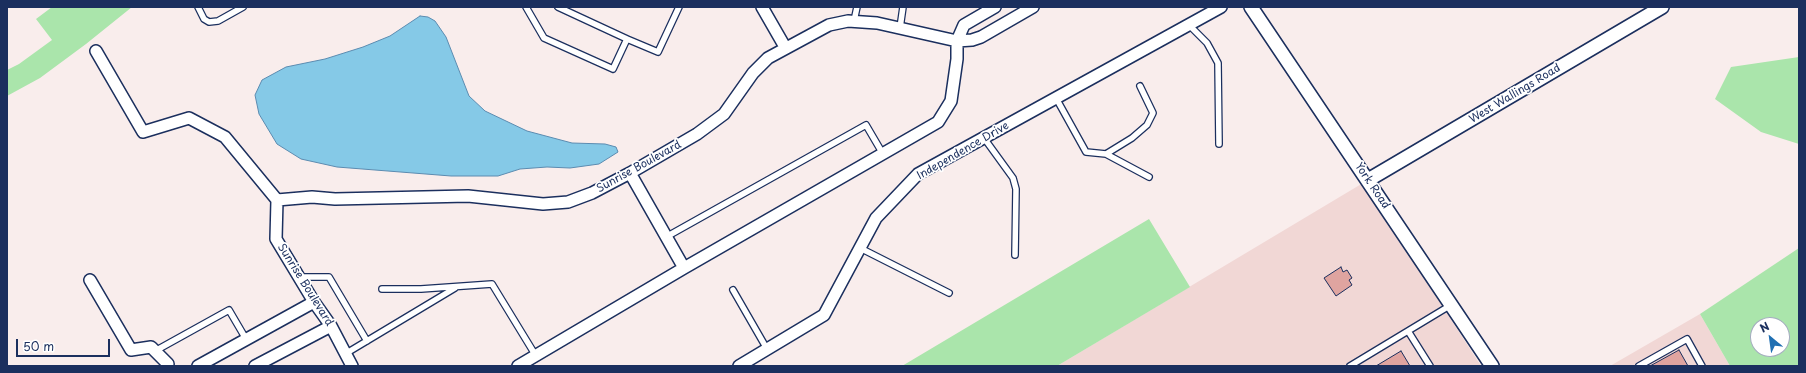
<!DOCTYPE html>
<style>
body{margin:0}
#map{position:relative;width:1806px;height:373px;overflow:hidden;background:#f9edec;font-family:"Playpen Sans",sans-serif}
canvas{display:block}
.frame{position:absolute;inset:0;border:8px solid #1b2f5e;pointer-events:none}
.north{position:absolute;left:1750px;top:317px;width:40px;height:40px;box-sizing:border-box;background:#fff;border:1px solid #a4acbf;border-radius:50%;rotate:331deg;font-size:11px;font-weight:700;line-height:16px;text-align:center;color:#1b2f5e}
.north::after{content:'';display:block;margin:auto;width:14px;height:18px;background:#1f6fb2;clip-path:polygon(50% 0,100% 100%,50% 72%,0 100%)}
.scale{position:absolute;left:16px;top:339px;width:94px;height:18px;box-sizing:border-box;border:2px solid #1b2f5e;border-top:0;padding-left:5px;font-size:12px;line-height:14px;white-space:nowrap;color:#1b2f5e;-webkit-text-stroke:3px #fff;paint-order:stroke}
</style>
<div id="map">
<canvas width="1806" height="373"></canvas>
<div class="frame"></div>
<div class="north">N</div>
<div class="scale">50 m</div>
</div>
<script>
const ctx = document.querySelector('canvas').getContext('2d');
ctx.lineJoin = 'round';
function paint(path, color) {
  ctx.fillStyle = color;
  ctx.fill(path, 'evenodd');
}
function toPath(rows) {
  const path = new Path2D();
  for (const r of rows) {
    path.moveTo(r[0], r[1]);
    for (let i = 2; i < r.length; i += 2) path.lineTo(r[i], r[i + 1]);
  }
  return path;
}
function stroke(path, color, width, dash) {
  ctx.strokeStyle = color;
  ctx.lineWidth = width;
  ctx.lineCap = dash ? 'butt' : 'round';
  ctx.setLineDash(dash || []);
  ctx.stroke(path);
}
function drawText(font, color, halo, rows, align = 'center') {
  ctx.font = font + ' "Playpen Sans",sans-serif';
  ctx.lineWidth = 3.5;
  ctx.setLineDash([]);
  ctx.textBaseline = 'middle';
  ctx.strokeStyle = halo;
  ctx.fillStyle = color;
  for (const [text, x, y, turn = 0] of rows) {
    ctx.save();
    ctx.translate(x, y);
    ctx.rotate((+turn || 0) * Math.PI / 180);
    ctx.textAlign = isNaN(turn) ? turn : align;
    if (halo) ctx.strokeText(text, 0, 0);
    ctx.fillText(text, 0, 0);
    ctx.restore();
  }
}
paint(toPath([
 [1363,183,1481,366,1057,366],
 [1700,314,1730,366,1610,366]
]), '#f1d7d5');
paint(toPath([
 [52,7,132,7,86,44,40,78,7,96,7,70,19,64,52,40,36,19],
 [1799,57,1799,144,1761,132,1715,99,1731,67],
 [1149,219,1190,287,1057,366,902,366],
 [1799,248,1799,366,1730,366,1700,314],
 [1758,325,1782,325,1782,349,1758,349]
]), '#aae5ab');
const water = toPath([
 [420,16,428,17,435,21,446,37,469,96,485,111,527,131,572,143,605,144,616,147,618,152,599,164,570,168,547,167,520,169,498,176,451,176,337,167,301,159,277,144,259,114,255,95,262,80,286,67,325,59,363,47,390,36,420,16]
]);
paint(water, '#85c9e7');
stroke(water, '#5b8bb0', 1);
const building = toPath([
 [1341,267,1343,272,1347,270,1352,278,1349,280,1352,285,1336,296,1324,278,1341,267],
 [1679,350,1688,366,1650,366,1679,350],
 [1401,351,1410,366,1376,366,1401,351]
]);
paint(building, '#dfa4a0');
stroke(building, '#1b2f5e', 1);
const service = toPath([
 [198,7,204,19,209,22,218,21,243,7],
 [526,7,544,38,613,69,627,39,658,52,679,7],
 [558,7,627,39],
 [854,21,857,7],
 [1189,25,1207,43,1218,63,1219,144],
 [900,28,903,7],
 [1056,98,1086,152,1106,154,1149,177],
 [984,138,1013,178,1016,189,1015,255],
 [1106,154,1132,138,1147,125,1153,113,1140,86],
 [666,237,866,125,883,154],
 [860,248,949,293],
 [299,277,329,277,367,341],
 [382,289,421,289,492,284,536,356],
 [733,290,767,349],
 [1408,331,1430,366],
 [155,351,229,310,246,339],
 [345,354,455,288],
 [1350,366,1451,305],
 [1639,366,1687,339,1702,366]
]);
const minor = toPath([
 [762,7,785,47],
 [96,51,143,132,189,118,225,137,277,200,276,239,314,302,331,326,352,366],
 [630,173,684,268],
 [277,200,312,197,335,199,468,196,543,204,568,202,592,193,630,173,697,134,724,114,753,73,768,58,829,25,848,21,877,23,957,41,972,40,981,37,1033,7],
 [90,280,131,350,151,347,168,364],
 [198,366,314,302],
 [255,366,331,326],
 [518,366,684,268,938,122,951,101,957,59,957,41,964,25,995,7],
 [739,366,824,315,876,218,918,174,1221,7]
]);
const tertiary = toPath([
 [1251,7,1492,366],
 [1368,180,1662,7]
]);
stroke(service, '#1b2f5e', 8);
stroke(minor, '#1b2f5e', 14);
stroke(tertiary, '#1b2f5e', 16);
stroke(service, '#fff', 5.5);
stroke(minor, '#fff', 11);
stroke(tertiary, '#fff', 13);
drawText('11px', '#1b2f5e', '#fff', [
 ["West Wallings Road",1515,94,-31],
 ["Independence Drive",963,151,-30],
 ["Sunrise Boulevard",639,167,-29],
 ["York Road",1372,186,56],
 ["Sunrise Boulevard",305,285,58]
]);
</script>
